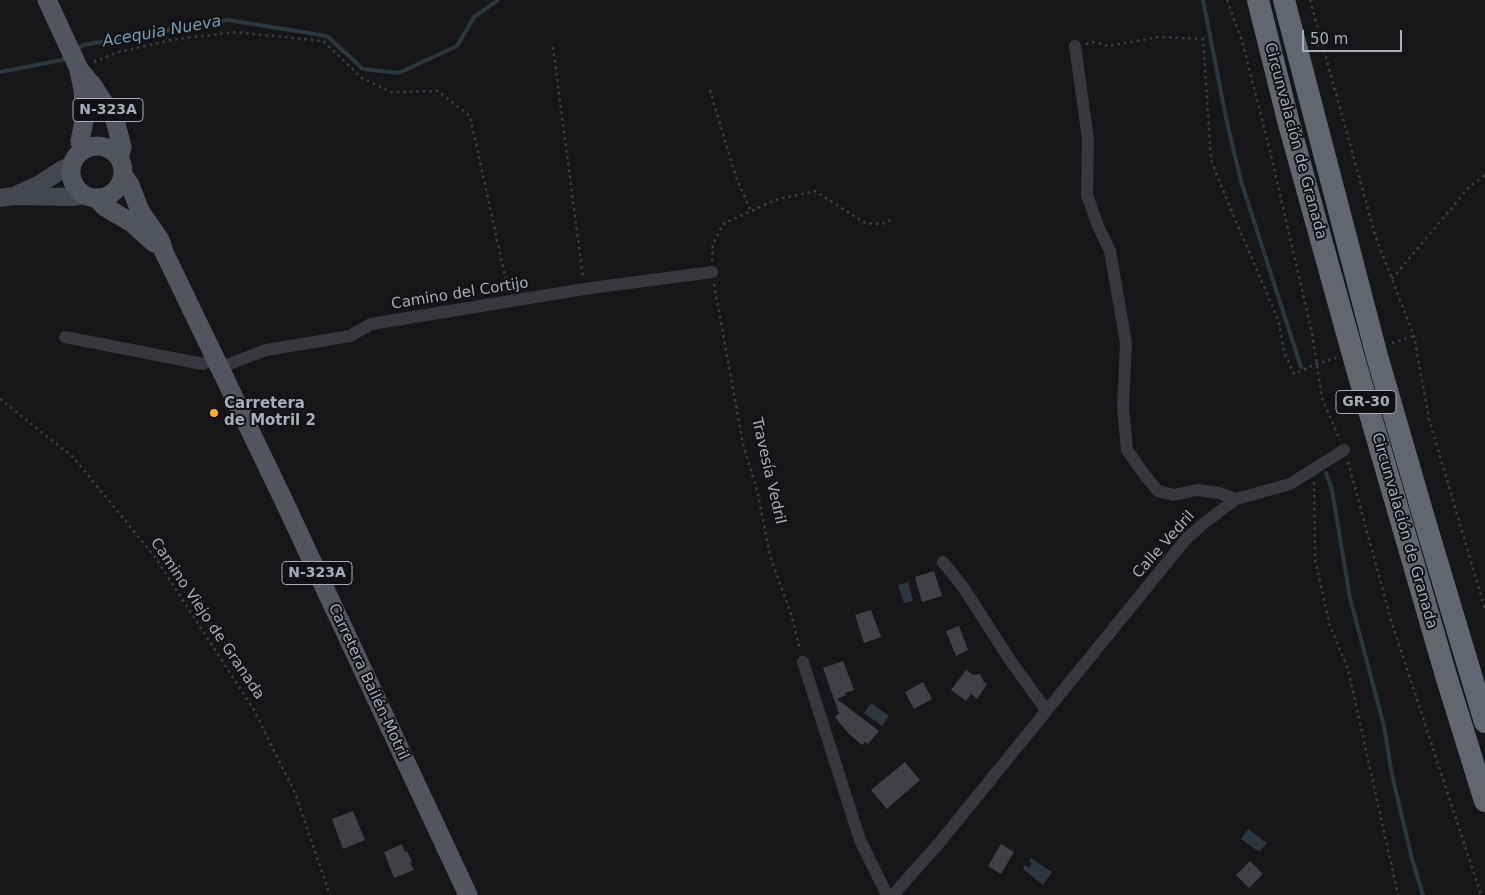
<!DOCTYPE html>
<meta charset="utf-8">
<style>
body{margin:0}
#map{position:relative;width:1485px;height:895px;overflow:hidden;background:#161618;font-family:"DejaVu Sans",sans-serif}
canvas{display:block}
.scale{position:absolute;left:1302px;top:30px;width:100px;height:22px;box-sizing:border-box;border:2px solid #a7adba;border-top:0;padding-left:6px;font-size:15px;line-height:18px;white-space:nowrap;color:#a7adba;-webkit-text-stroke:4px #111113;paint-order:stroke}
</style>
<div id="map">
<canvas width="1485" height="895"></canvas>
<div class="scale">50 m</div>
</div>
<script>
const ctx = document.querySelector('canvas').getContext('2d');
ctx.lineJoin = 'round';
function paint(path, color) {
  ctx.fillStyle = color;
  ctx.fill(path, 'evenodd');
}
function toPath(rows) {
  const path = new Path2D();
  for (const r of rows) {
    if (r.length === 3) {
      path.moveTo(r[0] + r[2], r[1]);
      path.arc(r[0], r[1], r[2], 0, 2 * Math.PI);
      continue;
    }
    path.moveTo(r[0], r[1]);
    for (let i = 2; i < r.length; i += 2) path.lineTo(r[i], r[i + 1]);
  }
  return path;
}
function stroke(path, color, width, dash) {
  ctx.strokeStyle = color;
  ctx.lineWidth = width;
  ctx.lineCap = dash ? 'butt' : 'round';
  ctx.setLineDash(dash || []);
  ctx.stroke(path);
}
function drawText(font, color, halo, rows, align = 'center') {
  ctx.font = font + ' "DejaVu Sans",sans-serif';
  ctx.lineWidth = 4;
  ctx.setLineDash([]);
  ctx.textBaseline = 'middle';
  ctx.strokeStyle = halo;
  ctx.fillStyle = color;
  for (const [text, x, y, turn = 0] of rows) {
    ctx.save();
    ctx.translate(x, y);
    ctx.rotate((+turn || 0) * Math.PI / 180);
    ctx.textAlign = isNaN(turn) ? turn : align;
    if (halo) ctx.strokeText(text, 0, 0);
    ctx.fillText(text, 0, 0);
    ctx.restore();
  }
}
paint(toPath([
 [908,582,913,601,904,603,898,585],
 [871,703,889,716,882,726,864,713],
 [1248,829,1267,843,1259,852,1241,839],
 [1031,858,1052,872,1043,885,1023,869,1025,865,1029,868,1032,864,1029,861]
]), '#2b363e');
stroke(toPath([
 [1203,0,1226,118,1241,181,1301,367],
 [76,50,83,45,228,20,327,36,363,69,399,73,457,46,474,17,498,0],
 [0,72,62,60,66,57],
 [1326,473,1332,490,1350,598,1384,726,1392,775,1412,859,1423,895]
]), '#2b363e', 4);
paint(toPath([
 [934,571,942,596,922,602,915,577],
 [871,610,881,637,864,643,855,615],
 [959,626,968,650,956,656,946,631],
 [843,661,854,690,845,693,846,695,837,699,879,731,868,744,865,742,862,745,848,733,835,717,839,713,823,668],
 [966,670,973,675,980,674,984,682,987,684,977,699,971,694,966,701,951,690],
 [923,682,932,699,914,709,905,692],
 [905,762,920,780,887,809,871,790],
 [353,811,365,840,343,849,332,819],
 [402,844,405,852,407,851,412,862,410,863,414,870,394,878,384,852],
 [1001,844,1014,852,1001,874,988,866],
 [1250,861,1263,874,1249,888,1236,875]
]), '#404146');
stroke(toPath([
 [1227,0,1242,41,1270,151,1312,333,1322,398,1340,440],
 [1310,0,1376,238,1414,336,1429,419,1485,609],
 [1086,44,1095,42,1108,46,1159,37,1203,39,1211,160,1229,205,1279,322,1284,352,1294,374,1316,364,1336,358],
 [553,47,583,278],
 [94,62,115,53,171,40,235,32,323,41,362,78,391,92,438,91,470,116,508,290],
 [710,90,736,177,751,211],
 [712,261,713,244,723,224,775,200,815,191,865,223,882,224,893,219],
 [1392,279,1470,186,1485,175],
 [714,284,743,444,758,494,770,556,792,617,800,650],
 [1392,343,1414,336],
 [0,399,73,457,155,557,254,710,295,793,330,895],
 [1348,462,1391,620,1481,895],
 [1314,482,1315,559,1330,626,1348,669,1398,895]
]), '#3d3f45', 2.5, [2.5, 4]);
stroke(toPath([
 [1075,46,1088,139,1087,195,1098,226,1110,251,1126,343,1123,407,1127,450,1144,474,1158,491,1173,495,1197,490,1219,493,1236,499],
 [65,337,203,364,215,358],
 [219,368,266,350,350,336,371,324,584,289,712,272],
 [943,562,963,587,1010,660,1046,710],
 [803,662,860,840,887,895],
 [893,895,940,842,1186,539,1203,524,1236,499,1290,484,1344,450]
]), '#37383e', 12);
stroke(toPath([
 [18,194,40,184,61,170,72,165],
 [0,198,13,196,73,197,85,195]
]), '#44474e', 18);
stroke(toPath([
 [47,0,79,69,93,86,115,120,122,147,119,158],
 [79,70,83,90,85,116,80,141,82,151],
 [97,172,26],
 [123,175,130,185,140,211,160,240,164,252,283,499,468,895],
 [96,198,105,207,132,223,154,243]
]), '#52555d', 19);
stroke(toPath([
 [1258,0,1289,124,1355,362,1447,679,1485,801],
 [1284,0,1377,356,1424,518,1485,722]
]), '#62666f', 22);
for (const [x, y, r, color] of [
 [214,413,5,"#ffb028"]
]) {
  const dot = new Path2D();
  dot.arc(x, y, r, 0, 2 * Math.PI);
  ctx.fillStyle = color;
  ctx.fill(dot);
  stroke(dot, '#111113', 2);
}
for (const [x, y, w] of [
 [108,110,70],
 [1366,402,60],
 [317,573,70]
]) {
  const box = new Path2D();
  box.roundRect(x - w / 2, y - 11.5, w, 23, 4);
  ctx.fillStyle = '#111113';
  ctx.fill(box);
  stroke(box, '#a7adba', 1);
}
drawText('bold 14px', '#a7adba', null, [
 ["N-323A",108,110],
 ["GR-30",1366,402],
 ["N-323A",317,573]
]);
drawText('15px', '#a7adba', '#111113', [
 ["Circunvalación de Granada",1295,141,75],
 ["Camino del Cortijo",460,294,-9],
 ["Travesía Vedril",768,471,77],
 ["Circunvalación de Granada",1404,531,74],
 ["Calle Vedril",1164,545,-48],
 ["Camino Viejo de Granada",207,619,56],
 ["Carretera Bailén-Motril",368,682,65]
]);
drawText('bold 15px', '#a7adba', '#111113', [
 ["Carretera",224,404],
 ["de Motril 2",224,421]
], 'left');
drawText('italic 16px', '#7a9db8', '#111113', [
 ["Acequia Nueva",162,32,-10]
]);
</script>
